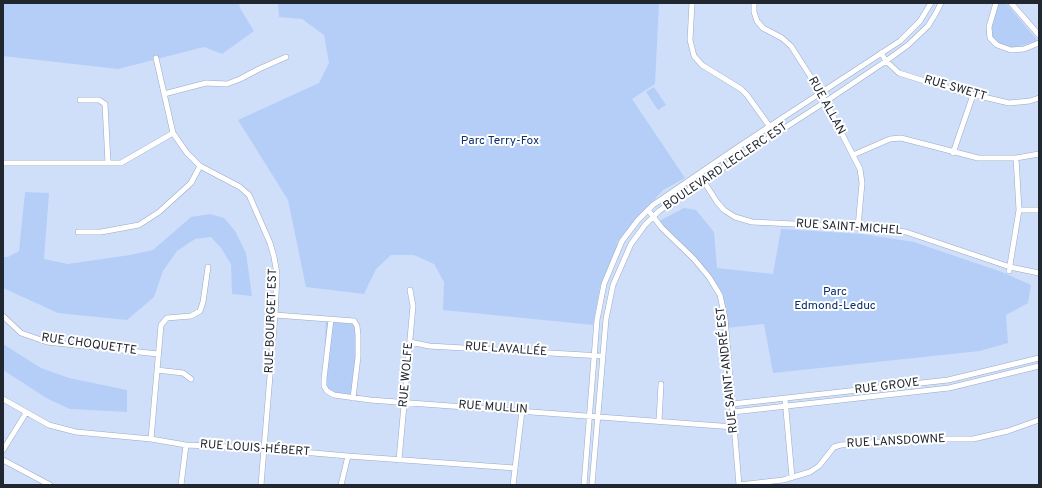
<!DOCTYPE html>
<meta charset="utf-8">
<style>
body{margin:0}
#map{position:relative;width:1042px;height:488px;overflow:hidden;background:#cfdffa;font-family:Overpass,sans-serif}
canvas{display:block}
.frame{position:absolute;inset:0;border:4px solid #212731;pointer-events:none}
</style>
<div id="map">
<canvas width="1042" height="488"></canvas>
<div class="frame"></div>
</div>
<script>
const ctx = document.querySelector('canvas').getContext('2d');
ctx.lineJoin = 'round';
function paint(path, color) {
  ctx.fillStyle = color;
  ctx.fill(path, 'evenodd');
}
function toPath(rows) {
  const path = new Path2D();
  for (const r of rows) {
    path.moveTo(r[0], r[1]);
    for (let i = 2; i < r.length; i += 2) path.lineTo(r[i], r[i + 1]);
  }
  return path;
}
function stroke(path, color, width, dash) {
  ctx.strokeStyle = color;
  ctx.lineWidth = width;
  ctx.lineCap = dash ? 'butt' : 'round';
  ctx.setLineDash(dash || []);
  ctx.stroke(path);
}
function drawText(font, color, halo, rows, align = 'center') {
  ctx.font = font + ' Overpass,sans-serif';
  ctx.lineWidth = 4;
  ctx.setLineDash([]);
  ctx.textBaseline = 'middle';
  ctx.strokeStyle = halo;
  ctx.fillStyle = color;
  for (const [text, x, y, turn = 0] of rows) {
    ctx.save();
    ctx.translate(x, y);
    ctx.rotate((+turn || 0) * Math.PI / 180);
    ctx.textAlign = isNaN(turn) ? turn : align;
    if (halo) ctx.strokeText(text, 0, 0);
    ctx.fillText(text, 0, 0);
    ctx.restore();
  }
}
paint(toPath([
 [3,3,239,3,240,8,254,31,222,54,204,47,118,69,3,56],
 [278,3,659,3,655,84,632,99,685,178,663,190,617,242,617,247,600,287,593,325,443,310,444,282,434,264,414,255,391,255,376,269,364,294,306,287,288,200,238,120,319,83,329,63,324,35,302,19,279,17],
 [994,3,1006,3,1038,41,1013,48,999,46,988,38,986,29],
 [654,87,666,105,658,110,646,92],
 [25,192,49,193,44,259,68,264,130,255,153,250,191,217,210,214,224,218,235,231,246,253,252,296,232,294,231,264,221,248,211,237,195,239,177,251,163,271,154,297,127,320,58,313,3,288,3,257,8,257,19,251],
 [684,208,696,210,714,232,717,268,773,274,781,229,862,234,914,242,1002,272,1031,285,1028,303,1006,315,1008,343,980,351,773,373,764,324,726,328,720,295,709,277,657,222],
 [326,318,353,322,358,338,351,397,332,397,323,381],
 [3,344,41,368,69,378,127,390,127,412,70,409,48,399,3,370]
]), '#b5cef8');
const minor = toPath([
 [692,3,690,40,694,56,702,65,741,89,747,95,775,134],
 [754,3,754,12,757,21,763,28,782,38,791,46,821,93,860,169,862,183,858,227],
 [996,3,989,27,990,38,997,45,1011,50,1024,49,1039,43],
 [1011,3,1039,35],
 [881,53,886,61,899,73,954,90,1009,103,1030,101,1039,98],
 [156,58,173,133,187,153,200,166,240,187,249,195,270,243,274,257,277,274,275,315,261,485],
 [164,94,206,83,227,84,240,79,259,69,286,57],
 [80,100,99,100,105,104,108,163],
 [953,153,973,95],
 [853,155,890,139,901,138,978,158,1016,158,1039,154],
 [3,163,121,163,173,133],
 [701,177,717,202,724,210,735,217,752,222,858,227,906,232,1010,267,1039,273],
 [648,210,662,228,694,259,709,277,720,295,725,318,739,485],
 [1019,210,1039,210],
 [78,232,101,232,139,225,159,212,191,183,200,166],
 [1009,271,1019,210,1016,158],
 [275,315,354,321,357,326,358,335,358,357,353,398],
 [3,316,21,333,47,342,158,354],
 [331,319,324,379,324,386,327,391,334,395,370,400,734,427],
 [410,342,429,346,602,356],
 [157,370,183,373,191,379],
 [3,399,49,425,76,432,151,439,186,445,256,448,348,456,515,468],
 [785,399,792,477],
 [732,404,948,380,1039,358],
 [733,412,949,388,1039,366],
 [659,421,661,384],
 [151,439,161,325,167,318,191,316,200,311,203,302,208,267],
 [3,450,26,413],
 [3,460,50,485],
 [399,460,413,306,410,290],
 [181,485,186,445],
 [341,485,348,456],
 [513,485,522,411],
 [584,485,597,320,604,284,622,241,638,220,653,205,741,145,900,41,920,21,931,3],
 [592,485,606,319,613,285,631,244,645,225,659,211,690,189,825,102,886,61,908,45,928,26,936,13,941,3],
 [739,485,783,480,810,472,819,466,834,447,841,445,922,439,973,439,1008,431,1039,420]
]);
stroke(minor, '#9baac3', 6);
stroke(minor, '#fff', 5);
drawText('12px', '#212731', '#fff', [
 ["RUE SWETT",955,89,16],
 ["RUE ALLAN",826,106,61],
 ["BOULEVARD LECLERC EST",726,167,-34],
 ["RUE SAINT-MICHEL",849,228,4],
 ["RUE BOURGET EST",272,321,-88],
 ["RUE CHOQUETTE",89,345,8],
 ["RUE LAVALLÉE",506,350,4],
 ["RUE SAINT-ANDRÉ EST",728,370,-96],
 ["RUE WOLFE",407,375,-85],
 ["RUE GROVE",887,387,-7],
 ["RUE MULLIN",493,408,4],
 ["RUE LANSDOWNE",896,442,-3],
 ["RUE LOUIS-HÉBERT",255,449,4]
]);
drawText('12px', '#0c306d', '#fff', [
 ["Parc Terry-Fox",500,142],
 ["Parc",835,293],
 ["Edmond-Leduc",835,307]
]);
</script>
